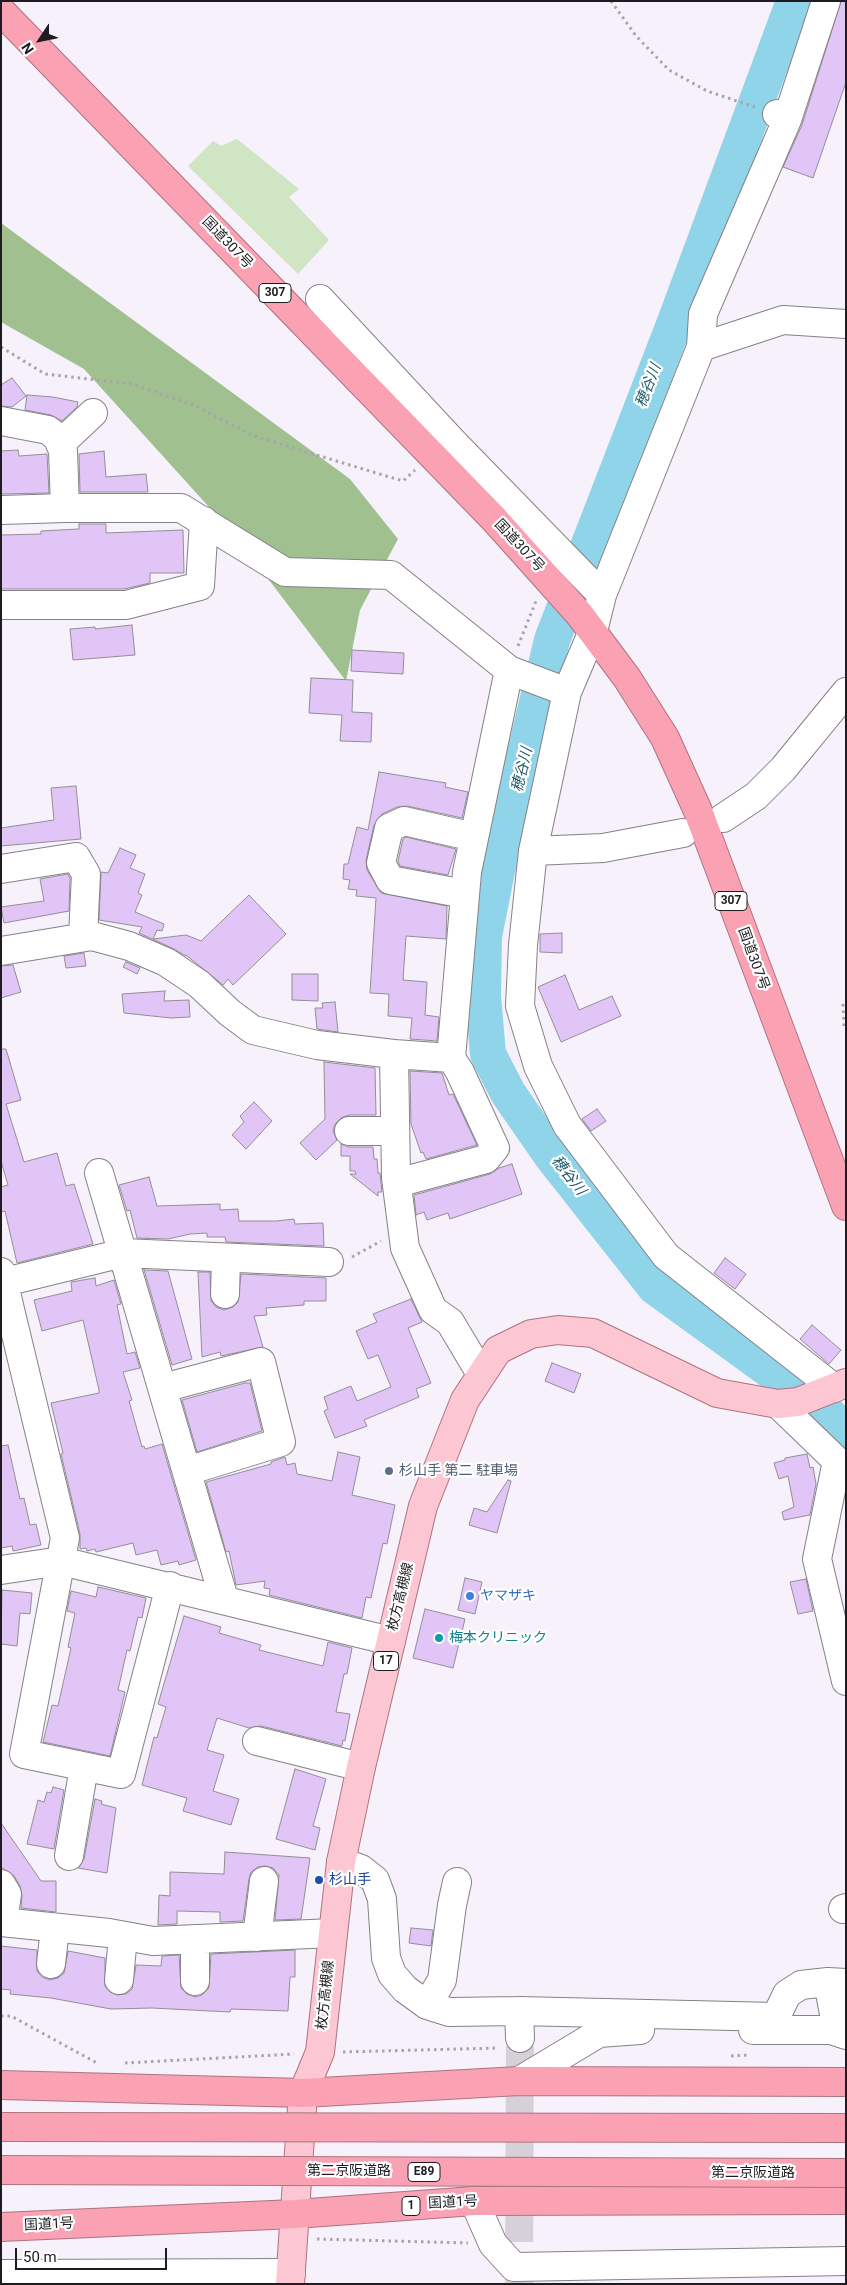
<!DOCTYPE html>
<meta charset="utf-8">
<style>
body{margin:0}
#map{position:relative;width:847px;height:2285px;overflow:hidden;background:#f6f1fa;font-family:Roboto,sans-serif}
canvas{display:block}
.frame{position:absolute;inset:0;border:2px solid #1e1c20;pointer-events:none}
.north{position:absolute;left:15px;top:15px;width:50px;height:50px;-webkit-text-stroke:4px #fff;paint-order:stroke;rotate:236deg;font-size:14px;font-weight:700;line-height:20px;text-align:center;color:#1e1c20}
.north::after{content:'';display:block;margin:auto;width:18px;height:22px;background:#1e1c20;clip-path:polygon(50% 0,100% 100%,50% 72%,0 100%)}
.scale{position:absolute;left:15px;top:2248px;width:152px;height:22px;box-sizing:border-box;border:2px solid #1e1c20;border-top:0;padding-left:6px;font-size:15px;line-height:18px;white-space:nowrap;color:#1e1c20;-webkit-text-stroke:4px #fff;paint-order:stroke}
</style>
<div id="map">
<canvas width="847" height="2285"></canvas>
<div class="frame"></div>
<div class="north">N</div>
<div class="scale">50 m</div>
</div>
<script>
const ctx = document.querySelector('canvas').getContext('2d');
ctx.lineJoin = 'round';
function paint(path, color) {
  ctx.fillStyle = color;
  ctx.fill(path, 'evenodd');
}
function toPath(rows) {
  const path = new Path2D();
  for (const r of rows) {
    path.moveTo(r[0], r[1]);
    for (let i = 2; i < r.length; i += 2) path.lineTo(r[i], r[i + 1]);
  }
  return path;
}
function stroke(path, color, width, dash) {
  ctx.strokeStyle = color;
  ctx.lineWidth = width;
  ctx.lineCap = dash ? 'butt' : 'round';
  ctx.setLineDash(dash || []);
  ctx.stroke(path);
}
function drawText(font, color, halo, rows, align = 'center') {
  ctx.font = font + ' Roboto,"Noto Sans JP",sans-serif';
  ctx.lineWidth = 4.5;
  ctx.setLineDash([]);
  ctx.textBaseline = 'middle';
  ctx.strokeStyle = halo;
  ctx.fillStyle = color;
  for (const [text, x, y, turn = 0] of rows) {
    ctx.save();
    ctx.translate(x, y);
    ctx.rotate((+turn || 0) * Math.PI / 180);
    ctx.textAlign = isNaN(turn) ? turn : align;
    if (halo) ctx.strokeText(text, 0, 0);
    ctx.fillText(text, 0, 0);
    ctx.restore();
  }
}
paint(toPath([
 [237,139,299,189,289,197,329,240,298,274,188,166,213,141,221,146]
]), '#cfe5c4');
paint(toPath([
 [1,223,350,479,398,539,360,610,346,681,237,538,84,369,1,322]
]), '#a0c090');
stroke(toPath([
 [794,1,675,322,552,640,498,866,484,936,483,996,488,1054,508,1093,551,1155,655,1287,822,1408,846,1432]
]), '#8fd4e8', 36);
const building = toPath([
 [841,1,846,1,846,82,813,178,783,167,802,125,841,1],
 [12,378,26,396,12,407,1,406,1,385,12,378],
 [27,395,53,397,78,402,77,407,62,421,51,415,25,410,27,395],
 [18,450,19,456,47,454,49,493,1,494,1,451,18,450],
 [104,451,106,477,146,474,148,492,80,492,79,454,104,451],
 [79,524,106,524,106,533,183,530,184,573,150,573,150,583,124,589,1,589,1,535,41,534,41,531,79,529,79,524],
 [132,625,135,655,73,660,70,629,95,627,95,629,132,625],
 [352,650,404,653,403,674,351,671,352,650],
 [311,678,353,680,352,712,372,713,371,742,340,741,342,715,309,713,311,678],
 [379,772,446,783,445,787,468,792,462,818,407,806,397,807,382,814,374,825,366,860,367,870,381,893,447,906,446,939,406,936,403,980,427,982,425,1015,439,1017,437,1041,410,1039,412,1018,388,1016,389,994,370,993,376,898,356,896,357,890,348,889,350,880,343,879,344,864,348,864,357,827,368,830,379,772],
 [76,786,81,839,1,846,1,828,54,820,51,788,76,786],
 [406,837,456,849,448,875,400,866,398,861,403,839,406,837],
 [120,848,136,855,130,868,145,874,138,893,142,895,135,912,164,924,162,931,157,930,153,939,186,935,201,941,249,895,286,934,233,985,228,979,223,985,186,955,186,956,172,948,139,933,142,927,99,920,101,872,108,873,120,848],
 [68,874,70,878,69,911,4,923,1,907,44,901,40,879,68,874],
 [562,933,562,953,540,952,540,934,562,933],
 [84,953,86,966,66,968,64,956,84,953],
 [126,962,140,968,137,974,123,967,126,962],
 [13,965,21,992,1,998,1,966,13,965],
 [292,974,318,974,318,1001,292,1000,292,974],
 [565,975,579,1010,612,996,621,1016,561,1042,538,987,565,975],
 [165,991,164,1001,189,1000,190,1017,171,1018,124,1013,122,994,165,991],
 [335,1002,338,1032,317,1029,315,1008,323,1008,322,1003,335,1002],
 [1,1049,6,1049,21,1100,6,1104,24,1162,57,1153,66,1186,74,1184,93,1244,17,1263,5,1211,1,1212,1,1187,8,1185,1,1161,1,1049],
 [324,1062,375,1068,376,1115,349,1115,341,1118,335,1124,333,1131,337,1140,316,1160,300,1143,325,1119,324,1062],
 [410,1071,442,1073,449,1095,453,1094,477,1145,426,1159,423,1152,421,1153,411,1124,410,1071],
 [254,1102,272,1121,246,1149,232,1135,244,1122,240,1116,254,1102],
 [597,1109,606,1121,591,1131,582,1119,597,1109],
 [341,1144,349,1147,373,1147,374,1159,377,1159,378,1173,380,1173,382,1192,378,1192,378,1196,350,1174,356,1174,355,1171,350,1171,350,1156,341,1156,341,1144],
 [512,1164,522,1194,450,1219,448,1213,427,1220,424,1212,416,1215,414,1195,490,1174,499,1168,512,1164],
 [149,1177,157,1206,220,1204,220,1210,238,1209,239,1221,276,1221,294,1219,295,1224,323,1223,324,1246,226,1242,225,1237,207,1237,207,1233,190,1234,168,1239,137,1238,130,1210,127,1211,119,1185,149,1177],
 [725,1258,746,1274,735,1289,714,1273,725,1258],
 [144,1270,168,1271,192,1359,172,1365,144,1270],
 [198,1272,210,1272,211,1301,216,1307,224,1310,233,1307,238,1302,241,1274,326,1278,326,1301,304,1301,304,1305,266,1308,267,1315,254,1316,263,1347,221,1356,220,1352,202,1357,198,1272],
 [95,1278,96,1286,114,1280,121,1304,117,1305,127,1354,135,1352,140,1368,123,1372,132,1400,129,1401,142,1447,144,1446,145,1449,162,1444,196,1560,179,1565,178,1561,161,1565,157,1550,136,1555,133,1543,96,1552,95,1549,87,1551,86,1548,80,1549,80,1534,61,1454,63,1453,51,1403,99,1393,99,1390,83,1320,42,1331,34,1300,72,1291,71,1282,95,1278],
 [411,1299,422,1322,408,1328,431,1383,416,1389,419,1397,364,1420,367,1426,335,1438,324,1411,328,1409,324,1397,351,1386,357,1401,391,1387,378,1355,368,1359,356,1331,377,1322,373,1314,411,1299],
 [812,1325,841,1350,829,1364,800,1339,812,1325],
 [552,1363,581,1374,574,1393,545,1381,552,1363],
 [245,1383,250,1383,262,1431,197,1452,182,1400,245,1383],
 [8,1445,20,1499,24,1498,30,1525,36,1524,41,1545,13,1551,12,1546,1,1548,1,1446,8,1445],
 [338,1452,360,1457,352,1495,395,1505,387,1544,383,1543,371,1598,366,1597,362,1618,269,1595,270,1589,264,1588,265,1581,236,1585,229,1551,226,1552,206,1482,271,1464,271,1462,285,1457,287,1465,295,1463,297,1474,332,1481,338,1452],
 [807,1454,810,1468,813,1467,816,1484,810,1515,784,1520,782,1512,794,1507,788,1476,779,1479,774,1463,785,1460,785,1458,807,1454],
 [508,1480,511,1481,497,1533,469,1525,474,1508,487,1512,508,1480],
 [465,1578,482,1582,475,1614,458,1610,465,1578],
 [806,1579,813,1611,798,1614,790,1582,806,1579],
 [98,1587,146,1598,142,1618,138,1617,130,1651,127,1650,118,1690,125,1692,110,1756,43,1742,52,1705,58,1706,71,1648,68,1647,75,1613,67,1611,71,1591,96,1597,98,1587],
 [2,1590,32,1593,30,1614,20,1613,17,1646,1,1644,2,1590],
 [425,1609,465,1619,453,1668,413,1658,425,1609],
 [184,1616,221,1627,219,1633,261,1645,259,1650,323,1666,328,1642,352,1648,347,1674,344,1674,336,1712,350,1714,345,1741,343,1740,342,1746,261,1726,249,1728,217,1718,207,1750,224,1755,213,1791,239,1799,231,1825,183,1811,187,1798,142,1785,154,1737,157,1738,166,1707,158,1704,184,1616],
 [295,1769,326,1779,313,1826,320,1828,315,1850,276,1839,295,1769],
 [53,1787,64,1790,54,1849,27,1844,38,1800,44,1802,47,1792,51,1793,53,1787],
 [95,1799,102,1801,101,1804,116,1808,107,1873,78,1868,84,1859,95,1799],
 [1,1823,41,1881,56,1881,56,1912,21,1908,22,1896,20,1886,14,1876,1,1867,1,1823],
 [225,1852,310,1858,301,1919,275,1920,279,1875,273,1868,265,1866,258,1867,251,1872,249,1879,243,1921,220,1922,220,1912,177,1911,177,1924,158,1925,159,1895,170,1896,170,1872,224,1874,225,1852],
 [411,1928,433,1930,431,1946,409,1943,411,1928],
 [1,1946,37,1950,37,1971,42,1977,50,1980,58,1978,64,1973,68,1951,105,1958,105,1986,110,1992,117,1995,126,1994,132,1989,136,1965,161,1966,162,1956,179,1955,181,1988,187,1994,195,1997,202,1995,209,1988,211,1954,295,1950,295,1977,290,1977,288,2011,231,2009,230,2012,152,2008,111,2009,51,1998,10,1994,11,1990,1,1989,1,1946]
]);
paint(building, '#e1c5f7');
stroke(building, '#928e96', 1);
stroke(toPath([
 [519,2284,520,2038]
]), '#d6d1d9', 28, [28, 14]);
const minor = toPath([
 [777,114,787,120,703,314,701,347,602,595,593,631,567,692,533,851,523,945,520,1006,538,1066,567,1125,666,1256,834,1388],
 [787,120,826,1],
 [320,299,453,442,602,595],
 [701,347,783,320,846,324],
 [1,421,48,430,58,438,63,451,65,508,181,508,285,572,391,575,509,670,567,692],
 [60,444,93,413],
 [1,510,65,508],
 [1,605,126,605,200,586,204,521],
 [723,818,756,796,783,769,846,692],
 [533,851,603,848,683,833],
 [1,869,76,857,86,874,83,937],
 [465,894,390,880,381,863,389,828,404,821,474,837],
 [1,951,92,936,129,946,166,962,199,984,230,1013,253,1030,317,1045,394,1054],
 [349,1131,394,1131],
 [99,1173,224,1599],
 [397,1183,486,1159,495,1148,460,1072,451,1058],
 [1,1272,65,1538,24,1754,121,1774,170,1586],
 [1,1283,123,1253,329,1262],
 [225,1294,226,1259],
 [481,1374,450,1322,433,1310,405,1248,396,1178,394,1054,451,1058,467,872,509,670],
 [163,1388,261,1362,281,1442,187,1471],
 [778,1404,837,1461,817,1559,846,1681],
 [1,1570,61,1561,391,1641],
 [257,1741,361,1767],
 [69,1856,84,1767],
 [341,1862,361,1869,375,1880,382,1899,386,1958,392,1974,405,1989,427,2005,449,2012,519,2011,776,2017,787,1994,801,1985,828,1982,846,1983],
 [1,1884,7,1894,3,1922],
 [843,1909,846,1908],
 [1,1922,109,1933,153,1941,333,1933],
 [257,1937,264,1881],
 [51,1964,55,1928],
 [119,1980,123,1936],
 [195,1981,195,1939],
 [828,1982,834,2014,843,2033],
 [427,2005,442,1980,452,1905,457,1882],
 [519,2011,520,2038],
 [753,2030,831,2030,846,2035],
 [519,2081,599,2033,640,2030],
 [474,2201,493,2244,514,2267,846,2261],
 [1,2274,291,2273]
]);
const major = toPath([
 [290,2284,303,2093,320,2052,341,1862,361,1767,423,1506,465,1400,498,1350,531,1334,558,1330,593,1333,717,1393,778,1404,798,1402,846,1383]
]);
const highway = toPath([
 [1,11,494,519,580,615,627,678,665,738,698,811,846,1206],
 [1,2085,303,2093,519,2081,846,2082],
 [1,2227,295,2214,474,2201,846,2200]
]);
stroke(minor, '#858188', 30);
stroke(major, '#ad7380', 30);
stroke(highway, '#ad7380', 30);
stroke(toPath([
 [611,1,636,36,669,70,707,91,755,107],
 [1,347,45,374,133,384,196,406,252,435,303,451,403,481,415,470],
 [518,646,536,601],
 [843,1004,844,1026],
 [352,1257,381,1241],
 [1,2016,11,2016,97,2063],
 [343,2052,499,2048],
 [731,2056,750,2055],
 [125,2063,294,2054],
 [317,2239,468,2243]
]), '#a8a4ab', 3, [2.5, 4]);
stroke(minor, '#fff', 28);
stroke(major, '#fcc7d2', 28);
stroke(highway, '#faa2b4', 28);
const highwayBridge = toPath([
 [1,2127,846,2128],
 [1,2170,846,2173]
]);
stroke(highwayBridge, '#ad7380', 30, []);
stroke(highwayBridge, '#faa2b4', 28);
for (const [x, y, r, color] of [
 [389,1471,5,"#5c6f8a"],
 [470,1596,5,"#3f7fe0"],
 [439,1638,5,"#0f9aa8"],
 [319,1880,5,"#1a4fb4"]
]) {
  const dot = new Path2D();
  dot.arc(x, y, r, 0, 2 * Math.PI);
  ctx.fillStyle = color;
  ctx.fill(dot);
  stroke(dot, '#fff', 2);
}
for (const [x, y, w] of [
 [275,293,32],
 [731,901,32],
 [386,1661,25],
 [424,2172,32],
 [411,2206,18]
]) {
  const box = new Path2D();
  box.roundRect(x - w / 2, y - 9.5, w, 19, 4);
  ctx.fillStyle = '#fff';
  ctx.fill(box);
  stroke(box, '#1e1c20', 1);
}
drawText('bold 12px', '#1e1c20', null, [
 ["307",275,293],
 ["307",731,901],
 ["17",386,1661],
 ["E89",424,2172],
 ["1",411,2206]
]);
drawText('14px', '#1e1c20', '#fff', [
 ["国道307号",227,243,46],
 ["国道307号",519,546,47],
 ["国道307号",753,959,70],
 ["枚方高槻線",401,1597,-76],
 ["枚方高槻線",326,1995,-84],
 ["第二京阪道路",349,2171],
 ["第二京阪道路",753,2173],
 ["国道1号",453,2203,-3],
 ["国道1号",49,2225,-3]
]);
drawText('14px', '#4e5e75', '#fff', [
 ["杉山手 第二 駐車場",399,1471]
], 'left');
drawText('14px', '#366cbe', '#fff', [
 ["ヤマザキ",480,1596]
], 'left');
drawText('14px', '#0d838f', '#fff', [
 ["梅本クリニック",449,1638]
], 'left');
drawText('14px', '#164399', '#fff', [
 ["杉山手",329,1880]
], 'left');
drawText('italic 15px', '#235c6a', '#fff', [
 ["穂谷川",649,386,-69],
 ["穂谷川",523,770,-77],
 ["穂谷川",568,1176,52]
]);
</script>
